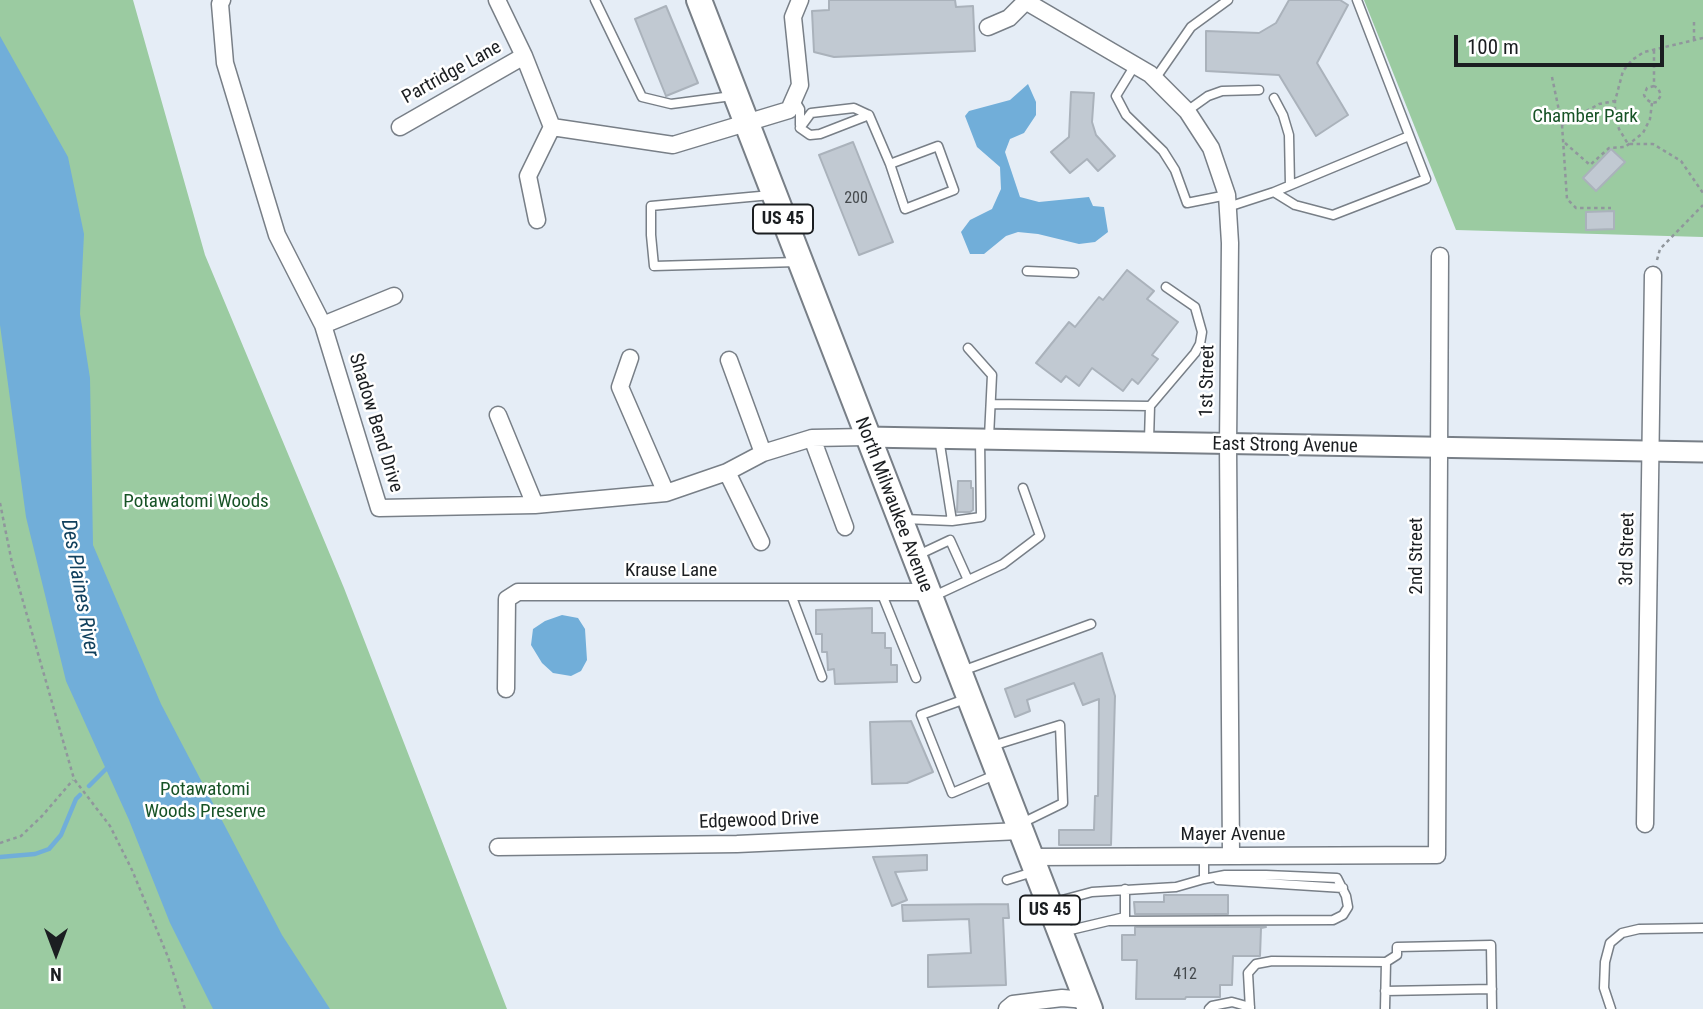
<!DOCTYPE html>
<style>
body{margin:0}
#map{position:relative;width:1703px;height:1009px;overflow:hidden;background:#e5edf6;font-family:"Roboto Condensed",sans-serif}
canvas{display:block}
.north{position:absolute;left:21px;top:918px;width:70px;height:70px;-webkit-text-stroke:5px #fff;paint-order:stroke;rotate:180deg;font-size:19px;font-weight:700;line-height:28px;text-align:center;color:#1b1e21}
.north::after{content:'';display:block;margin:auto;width:24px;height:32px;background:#1b1e21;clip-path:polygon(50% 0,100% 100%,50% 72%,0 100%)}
.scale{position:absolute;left:1454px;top:35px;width:210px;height:32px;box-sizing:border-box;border:4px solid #1b1e21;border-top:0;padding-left:9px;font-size:21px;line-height:24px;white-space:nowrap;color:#1b1e21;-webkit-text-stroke:5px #fff;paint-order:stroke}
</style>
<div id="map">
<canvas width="1703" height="1009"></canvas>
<div class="north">N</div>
<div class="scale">100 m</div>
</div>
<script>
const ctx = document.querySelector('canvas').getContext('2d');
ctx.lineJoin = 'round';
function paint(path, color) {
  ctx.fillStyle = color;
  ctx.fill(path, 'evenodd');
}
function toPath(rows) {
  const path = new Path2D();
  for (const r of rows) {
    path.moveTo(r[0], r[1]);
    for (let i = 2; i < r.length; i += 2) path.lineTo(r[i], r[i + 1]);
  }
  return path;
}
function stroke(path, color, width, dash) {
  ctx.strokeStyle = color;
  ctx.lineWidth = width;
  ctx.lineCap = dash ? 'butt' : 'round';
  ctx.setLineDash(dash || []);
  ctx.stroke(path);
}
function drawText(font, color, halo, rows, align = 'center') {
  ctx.font = font + ' "Roboto Condensed",sans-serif';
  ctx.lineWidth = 5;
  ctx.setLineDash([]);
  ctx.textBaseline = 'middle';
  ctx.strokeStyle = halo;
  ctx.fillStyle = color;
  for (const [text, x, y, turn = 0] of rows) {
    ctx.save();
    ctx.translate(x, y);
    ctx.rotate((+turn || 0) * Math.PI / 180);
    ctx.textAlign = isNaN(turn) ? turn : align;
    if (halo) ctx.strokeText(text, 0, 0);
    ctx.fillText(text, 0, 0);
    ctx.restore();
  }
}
paint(toPath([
 [0,0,133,0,205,255,344,588,507,1009,0,1009],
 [1364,0,1703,0,1703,237,1456,230]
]), '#9bcba1');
paint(toPath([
 [0,36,68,157,84,234,80,314,90,378,93,545,161,704,282,935,330,1009,213,1009,170,923,129,820,66,681,26,517,0,325],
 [1028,84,1036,102,1036,115,1024,133,1010,139,1005,152,1020,197,1039,202,1089,197,1093,206,1104,207,1108,232,1095,242,1079,244,1038,234,1018,232,1006,236,984,254,970,254,961,232,970,220,992,209,1001,189,1000,167,977,147,965,116,969,111,1010,100],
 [562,615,578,618,585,629,587,660,581,671,571,676,553,673,542,663,531,645,533,629,545,621]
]), '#71aed9');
stroke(toPath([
 [89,786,108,767],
 [0,857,35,854,49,849,61,835,76,799,80,795]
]), '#71aed9', 4.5);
const building = toPath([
 [829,0,955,0,956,7,973,6,975,51,834,57,814,52,812,11,829,10,829,0],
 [1289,0,1340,0,1348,5,1317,63,1348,115,1316,136,1279,75,1206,71,1206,31,1259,33,1276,23,1289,0],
 [666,6,698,83,666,96,635,19,666,6],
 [1071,92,1094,93,1092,122,1096,135,1115,156,1098,171,1087,159,1070,173,1051,152,1069,137,1071,92],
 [853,142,893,242,859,255,819,155,853,142],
 [1611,149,1625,162,1596,191,1583,178,1611,149],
 [1614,211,1614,229,1586,230,1586,212,1614,211],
 [1127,270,1154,291,1147,299,1178,322,1152,355,1158,359,1138,384,1132,379,1123,391,1092,368,1079,386,1066,376,1061,382,1036,363,1069,322,1075,327,1099,297,1103,300,1127,270],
 [958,481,971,481,971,488,973,488,973,510,970,512,957,512,958,481],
 [872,608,872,633,885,633,885,648,891,648,891,665,897,665,897,682,835,684,834,669,828,670,827,652,822,652,822,634,816,634,816,610,872,608],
 [1102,653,1115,696,1111,845,1059,845,1059,830,1094,830,1095,796,1098,796,1099,699,1083,705,1074,683,1027,700,1030,711,1015,717,1005,689,1102,653],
 [911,721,933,772,907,783,872,784,870,722,911,721],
 [927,855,927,870,895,872,907,900,892,906,873,857,927,855],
 [1164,895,1228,895,1228,914,1135,914,1134,902,1164,902,1164,895],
 [1008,904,1009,918,1003,918,1006,985,928,987,928,955,971,953,969,919,903,921,902,905,1008,904],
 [1135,927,1266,927,1261,928,1260,956,1233,956,1232,985,1220,985,1220,997,1186,997,1185,999,1136,999,1137,960,1122,960,1122,935,1135,935,1135,927]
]);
paint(building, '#c1c9d2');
stroke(building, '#aab2bb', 2);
const service = toPath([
 [595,0,642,97,671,104,732,96],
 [1135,65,1116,96,1126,115,1163,151,1175,170,1187,203,1227,195],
 [1155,79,1191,27,1228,0],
 [1274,98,1283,115,1289,135,1290,185],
 [795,101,800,109,800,125],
 [1187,111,1208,96,1222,91,1259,90],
 [800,128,811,113,854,108,869,115,890,164,905,209,954,190,938,146,890,164],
 [800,128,810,135,820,134,869,115],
 [1274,192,1409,136],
 [771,195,651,206,651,235,654,266,797,262],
 [1228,207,1274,192,1295,205,1333,215,1426,179,1357,0],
 [1027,271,1074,273],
 [968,348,992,375,989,437],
 [991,404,1150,406,1149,440],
 [1150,406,1195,353,1200,344,1202,332,1195,307,1166,287],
 [939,438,952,521],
 [904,519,952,521,981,517,980,439],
 [916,556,950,540,968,580],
 [790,592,822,677],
 [881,592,916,678],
 [932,597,1003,564,1040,536,1023,488],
 [962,671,1091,624],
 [968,698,921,715,952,793,995,775],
 [992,746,1060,725,1063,803,1020,824],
 [1007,880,1033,872],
 [1218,880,1343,888],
 [1051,903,1092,892,1176,887,1204,879,1204,856],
 [1110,921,1333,920,1343,915,1348,907,1346,896,1337,878,1266,875,1225,875,1204,879],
 [1062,932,1125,917,1125,889],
 [1385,991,1492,989],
 [1209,1009,1212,1006,1232,1002,1250,1007],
 [1250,1009,1248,973,1256,964,1272,961,1386,962,1397,955,1397,947,1491,945,1492,1009],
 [1385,1009,1386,962],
 [1611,1009,1604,988,1605,962,1610,943,1622,933,1639,929,1703,928]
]);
const minor = toPath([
 [222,0,220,4,225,63,277,235,323,325,379,508,535,505,666,493,727,472,763,453,812,438,866,437],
 [497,0,524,56,552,127,673,145,789,110,800,85,793,17,800,0],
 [1027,2,1150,74,1187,111,1211,148,1227,195,1230,243,1228,445,1231,856],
 [988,27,1009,18,1027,0],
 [400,127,524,56],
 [537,220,528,176,552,127],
 [323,325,394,296],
 [630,358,620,387,666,493],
 [729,360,763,453],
 [498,415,535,505],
 [812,438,845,527],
 [727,472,761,542],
 [506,689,507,599,518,592,927,592],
 [1645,824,1653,275],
 [498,847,737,844,1020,831],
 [1030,857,1437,855,1440,256],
 [1007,1009,1013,1004,1062,998,1086,1000]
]);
const tertiary = toPath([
 [866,437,1703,452]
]);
const primary = toPath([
 [699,0,1090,1009]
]);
stroke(service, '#787f87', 11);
stroke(minor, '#787f87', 19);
stroke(tertiary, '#787f87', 23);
stroke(primary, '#787f87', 28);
stroke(toPath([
 [1694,22,1694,39],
 [1703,38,1644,52,1632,60,1623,71,1615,101,1615,115,1619,129,1628,144,1653,144,1681,161,1703,193],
 [1552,77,1562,125,1567,199,1576,208,1611,208],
 [1654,86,1647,88,1644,95,1646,99,1652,103,1657,102,1661,95,1658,88,1654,86,1654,49],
 [1562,125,1599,104,1615,101],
 [1565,143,1590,165,1609,148,1625,147,1643,133,1650,119,1652,103],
 [1657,260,1660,249,1703,205],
 [0,503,12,563,74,779,110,826,132,870,168,957,185,1009],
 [0,843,21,836,42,816,73,780]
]), '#90969c', 2.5, [3.5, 3.5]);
stroke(service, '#fff', 8);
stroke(minor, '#fff', 16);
stroke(tertiary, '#fff', 19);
stroke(primary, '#fff', 24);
drawText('16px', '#44494d', null, [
 ["200",856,199],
 ["412",1185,975]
]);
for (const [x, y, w] of [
 [783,219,60],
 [1050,910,60]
]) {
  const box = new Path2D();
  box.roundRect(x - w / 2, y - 14.5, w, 29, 5);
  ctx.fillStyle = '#fff';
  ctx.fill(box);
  stroke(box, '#1b1e21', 2);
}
drawText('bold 18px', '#1b1e21', null, [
 ["US 45",783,219],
 ["US 45",1050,910]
]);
drawText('19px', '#1b1e21', '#fff', [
 ["Partridge Lane",452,73,-29],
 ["1st Street",1208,381,-89],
 ["Shadow Bend Drive",375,423,73],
 ["East Strong Avenue",1285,446,1],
 ["North Milwaukee Avenue",893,505,69],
 ["3rd Street",1628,549,-89],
 ["2nd Street",1417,556,-90],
 ["Krause Lane",671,571],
 ["Edgewood Drive",759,821,-2],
 ["Mayer Avenue",1233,835]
]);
drawText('19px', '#175326', '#fff', [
 ["Chamber Park",1585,117],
 ["Potawatomi Woods",196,502],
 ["Potawatomi",205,790],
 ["Woods Preserve",205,812]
]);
drawText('italic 21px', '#10405d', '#fff', [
 ["Des Plaines River",79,588,80]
]);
</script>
